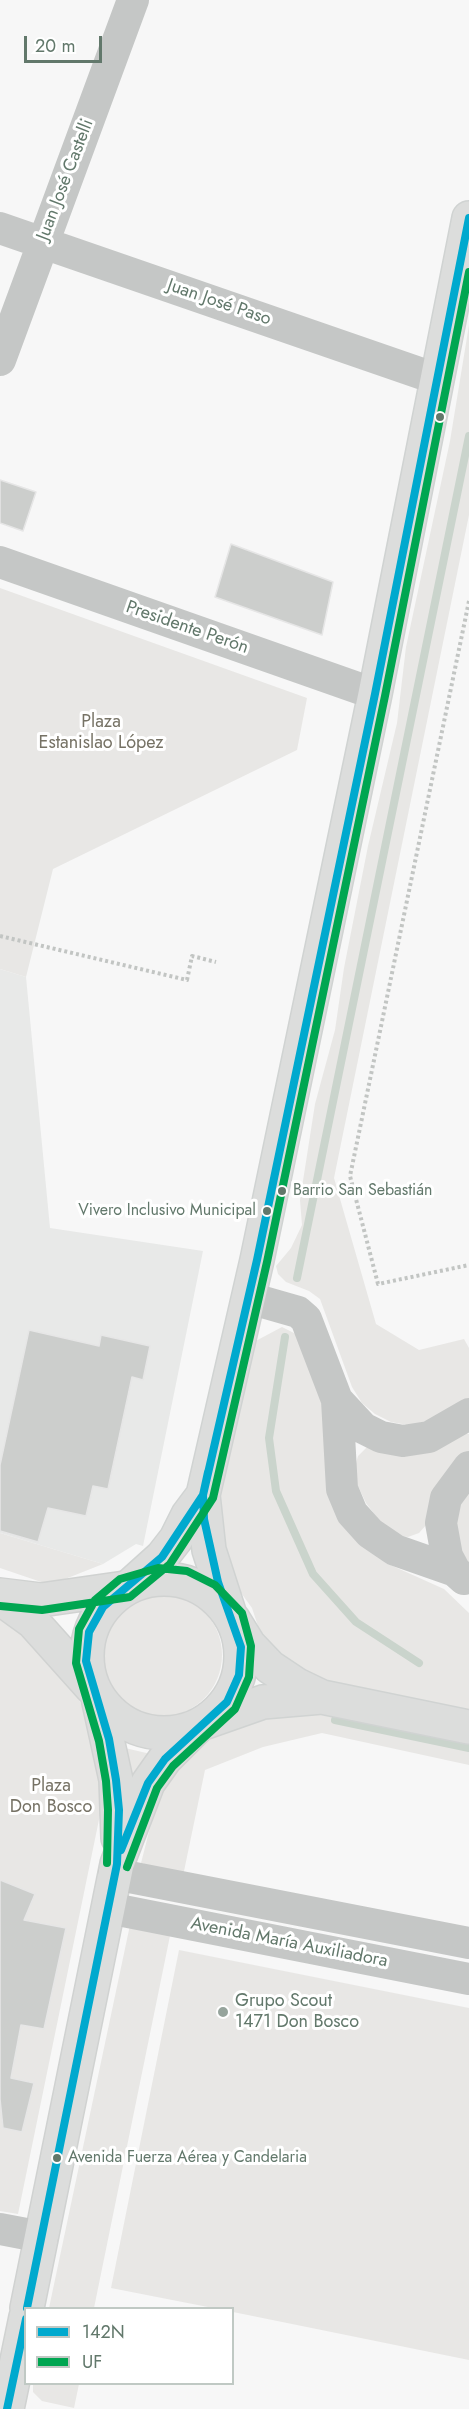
<!DOCTYPE html>
<meta charset="utf-8">
<style>
body{margin:0}
#map{position:relative;width:469px;height:2409px;overflow:hidden;background:#f7f7f7;font-family:Jost,sans-serif}
canvas{display:block}
.legend{position:absolute;left:24px;top:2307px;width:210px;height:78px;box-sizing:border-box;background:#fff;border:2px solid #c0c9c4;margin:0;padding:8px 10px;list-style:none;font-size:18px;color:#62786b}
.legend li{display:flex;align-items:center;gap:12px;height:30px}
.legend b{width:30px;border:2px solid #c0c9c4}
.scale{position:absolute;left:24px;top:36px;width:78px;height:27px;box-sizing:border-box;border:3px solid #62786b;border-top:0;padding-left:8px;font-size:18px;line-height:21px;white-space:nowrap;color:#62786b;-webkit-text-stroke:4px #fff;paint-order:stroke}
</style>
<div id="map">
<canvas width="469" height="2409"></canvas>
<ul class="legend">
<li><b style="height:8px;background:#00a9ce"></b>142N</li>
<li><b style="height:8px;background:#00a651"></b>UF</li>
</ul>
<div class="scale">20 m</div>
</div>
<script>
const ctx = document.querySelector('canvas').getContext('2d');
ctx.lineJoin = 'round';
function paint(path, color) {
  ctx.fillStyle = color;
  ctx.fill(path, 'evenodd');
}
function toPath(rows) {
  const path = new Path2D();
  for (const r of rows) {
    if (r.length === 3) {
      path.moveTo(r[0] + r[2], r[1]);
      path.arc(r[0], r[1], r[2], 0, 2 * Math.PI);
      continue;
    }
    path.moveTo(r[0], r[1]);
    for (let i = 2; i < r.length; i += 2) path.lineTo(r[i], r[i + 1]);
  }
  return path;
}
function stroke(path, color, width, dash) {
  ctx.strokeStyle = color;
  ctx.lineWidth = width;
  ctx.lineCap = dash ? 'butt' : 'round';
  ctx.setLineDash(dash || []);
  ctx.stroke(path);
}
function drawText(font, color, halo, rows, align = 'center') {
  ctx.font = font + ' Jost,sans-serif';
  ctx.lineWidth = 6;
  ctx.setLineDash([]);
  ctx.textBaseline = 'middle';
  ctx.strokeStyle = halo;
  ctx.fillStyle = color;
  for (const [text, x, y, turn = 0] of rows) {
    ctx.save();
    ctx.translate(x, y);
    ctx.rotate((+turn || 0) * Math.PI / 180);
    ctx.textAlign = isNaN(turn) ? turn : align;
    if (halo) ctx.strokeText(text, 0, 0);
    ctx.fillText(text, 0, 0);
    ctx.restore();
  }
}
paint(toPath([
 [0,969,26,977,50,1228,203,1251,143,1546,136,1544,103,1564,0,1533]
]), '#e8e9e8');
paint(toPath([
 [469,325,469,515,334,1178,376,1324,419,1350,464,1339,469,1348,469,1399,448,1413,413,1426,391,1422,375,1414,362,1403,352,1387,320,1299,309,1291,286,1282,278,1274,276,1266,291,1248,302,1225,300,1200,315,1104,335,1030,344,968,368,846,397,723,406,647,450,441],
 [0,588,307,698,297,750,53,869,26,977,0,969],
 [282,1327,302,1337,316,1371,360,1541,386,1563,444,1589,469,1613,469,1715,350,1692,295,1672,261,1635,252,1608,239,1590,214,1531,213,1504,250,1344],
 [464,1433,469,1434,469,1454,427,1524,419,1533,408,1537,396,1535,384,1527,366,1503,357,1484,354,1470,358,1456,367,1447],
 [469,1487,469,1564,461,1550,456,1532,457,1512],
 [0,1533,103,1564,50,1585,0,1568],
 [160,1655,62],
 [0,1612,59,1661,103,1747,102,1805,18,2214,0,2211],
 [312,1709,469,1741,469,1765,322,1733,263,1747,205,1770,183,1876,141,1863,161,1785,196,1746,239,1721],
 [125,1748,155,1755,133,1784],
 [130,1925,172,1926,94,2308,49,2308],
 [179,1950,469,2008,469,2360,233,2312,232,2308,213,2308,111,2288],
 [33,2384,79,2384,74,2408,42,2401,33,2392]
]), '#e8e7e5');
stroke(toPath([
 [297,1278,469,436],
 [285,1337,269,1438,276,1491,313,1574,356,1622,419,1663],
 [335,1720,469,1748]
]), '#cad4cc', 8);
const building = toPath([
 [0,480,36,492,23,531,0,523,0,480],
 [231,544,333,582,322,635,215,597,231,544],
 [29,1330,99,1346,101,1335,150,1346,143,1380,132,1377,108,1489,93,1486,86,1516,48,1508,38,1542,0,1531,0,1465,29,1330],
 [0,1880,35,1894,24,1920,66,1928,44,2029,21,2025,11,2078,34,2083,22,2132,3,2128,0,2099,0,1880]
]);
paint(building, '#cccecc');
stroke(building, '#e6e6e6', 1.5);
const secondary = toPath([
 [132,1584,162,1557,176,1539,188,1515,203,1495],
 [229,1612,209,1550,203,1495,257,1260,375,694,469,218],
 [233,1619,249,1645,270,1667,297,1685,322,1697],
 [206,1722,263,1702,322,1697,469,1727]
]);
const primary = toPath([
 [164,1656,77],
 [0,1595,41,1600,125,1588],
 [0,1598,33,1622,93,1689],
 [98,1698,116,1780,118,1838],
 [27,2308,117,1864,148,1783,165,1759,198,1726],
 [7,2409,26,2317]
]);
stroke(secondary, '#d0d3d2', 36);
stroke(primary, '#d0d2d1', 36);
stroke(toPath([
 [469,601,350,1176,378,1284,469,1265],
 [0,936,187,980,192,956,216,962]
]), '#c2c5c3', 4, [3, 3]);
stroke(toPath([
 [0,228,437,379],
 [0,360,133,0],
 [0,562,375,694],
 [249,1298,298,1312,306,1319,337,1400,342,1489,352,1513,370,1533,395,1550,455,1571],
 [337,1400,363,1428,381,1437,403,1441,429,1437,469,1414],
 [464,1579,455,1571,447,1556,441,1523,446,1498,469,1467],
 [114,1874,469,1943],
 [108,1908,469,1979],
 [0,2229,42,2237]
]), '#c5c7c6', 32);
stroke(secondary, '#dcdddc', 33);
stroke(primary, '#dcdddc', 33);
stroke(toPath([
 [121,1850,148,1783,165,1759,227,1702,239,1675,241,1647,218,1582,204,1519,203,1495,208,1472],
 [27,2308,117,1864,119,1810,116,1780,109,1739,86,1661,89,1632,103,1607,162,1557,203,1495,257,1260,375,694,469,218],
 [7,2409,26,2319]
]), '#00a9ce', 8);
stroke(toPath([
 [0,1606,42,1610,130,1597,170,1564,213,1498,267,1262,385,696,469,272],
 [107,1863,108,1810,106,1781,99,1741,76,1663,79,1629,95,1600,120,1579,158,1568,187,1571,215,1585,242,1613,251,1646,249,1677,235,1709,173,1766,157,1788,127,1867]
]), '#00a651', 8);
for (const [x, y, r, color] of [
 [440,417,5,"#62786b"],
 [282,1191,5,"#62786b"],
 [267,1211,5,"#62786b"],
 [223,2012,6,"#96a49c"],
 [57,2158,5,"#62786b"]
]) {
  const dot = new Path2D();
  dot.arc(x, y, r, 0, 2 * Math.PI);
  ctx.fillStyle = color;
  ctx.fill(dot);
  stroke(dot, '#fff', 2);
}
drawText('16px', '#62786b', '#fff', [
 ["Barrio San Sebastián",293,1191],
 ["Vivero Inclusivo Municipal",256,1211,"right"],
 ["Avenida Fuerza Aérea y Candelaria",68,2158]
], 'left');
drawText('18px', '#62786b', '#fff', [
 ["Juan José Castelli",66,180,-69],
 ["Juan José Paso",219,303,19],
 ["Presidente Perón",187,628,19],
 ["Avenida María Auxiliadora",289,1943,11]
]);
drawText('18px', '#767265', '#fff', [
 ["Plaza",101,723],
 ["Estanislao López",101,744],
 ["Plaza",51,1787],
 ["Don Bosco",51,1808]
]);
drawText('18px', '#62786b', '#fff', [
 ["Grupo Scout",235,2002],
 ["1471 Don Bosco",235,2023]
], 'left');
</script>
